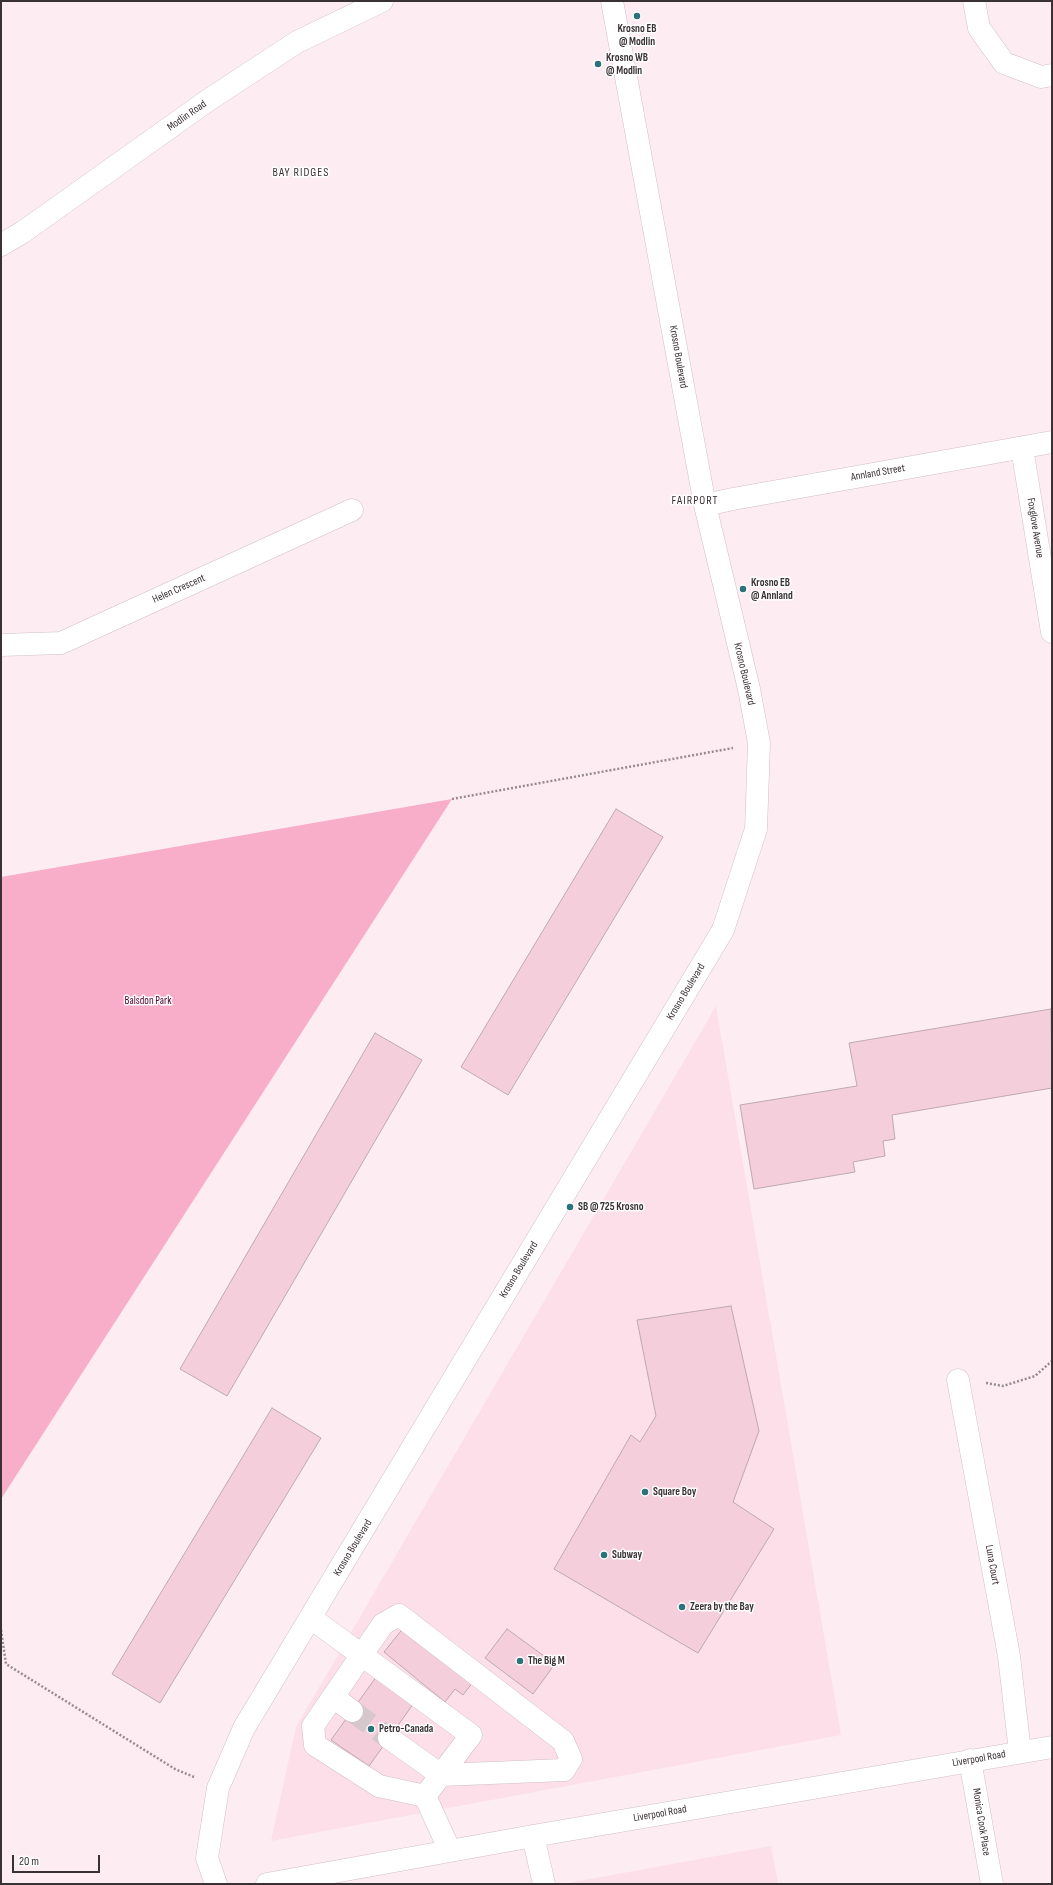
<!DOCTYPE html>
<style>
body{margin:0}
#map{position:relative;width:1053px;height:1885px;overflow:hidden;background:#fdedf2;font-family:"Sofia Sans Condensed",sans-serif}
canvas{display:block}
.frame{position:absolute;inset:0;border:2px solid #393133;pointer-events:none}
.scale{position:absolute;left:12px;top:1855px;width:88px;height:18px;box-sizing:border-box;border:2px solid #393133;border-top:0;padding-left:5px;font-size:12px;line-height:14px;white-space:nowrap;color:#393133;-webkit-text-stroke:3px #fff;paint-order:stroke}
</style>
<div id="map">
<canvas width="1053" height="1885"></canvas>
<div class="frame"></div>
<div class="scale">20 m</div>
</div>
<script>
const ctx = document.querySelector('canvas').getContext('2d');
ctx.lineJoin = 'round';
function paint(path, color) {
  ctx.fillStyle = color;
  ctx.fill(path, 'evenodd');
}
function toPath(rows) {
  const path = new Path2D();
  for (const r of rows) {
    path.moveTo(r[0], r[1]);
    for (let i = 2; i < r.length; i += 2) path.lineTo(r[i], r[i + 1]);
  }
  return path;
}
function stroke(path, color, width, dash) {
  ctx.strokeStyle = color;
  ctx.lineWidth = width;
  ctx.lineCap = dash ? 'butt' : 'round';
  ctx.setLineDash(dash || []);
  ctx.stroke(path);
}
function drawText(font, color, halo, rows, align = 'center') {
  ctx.font = font + ' "Sofia Sans Condensed",sans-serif';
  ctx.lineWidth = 3;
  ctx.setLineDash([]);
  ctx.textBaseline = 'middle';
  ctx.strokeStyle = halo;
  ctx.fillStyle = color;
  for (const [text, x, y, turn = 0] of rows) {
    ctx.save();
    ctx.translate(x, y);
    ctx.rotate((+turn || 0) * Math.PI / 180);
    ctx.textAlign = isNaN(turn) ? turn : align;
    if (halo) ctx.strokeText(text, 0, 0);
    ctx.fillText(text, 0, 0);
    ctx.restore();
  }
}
paint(toPath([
 [716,1006,841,1735,271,1841,296,1727],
 [771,1846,778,1884,568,1884,568,1883]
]), '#fcdfe9');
paint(toPath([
 [452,799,1,1499,1,877]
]), '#f8adc9');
const building = toPath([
 [616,809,663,837,508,1095,461,1067,616,809],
 [1051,1009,1052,1088,892,1115,895,1139,883,1141,885,1156,853,1162,855,1172,754,1189,740,1105,857,1086,849,1043,1051,1009],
 [375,1033,422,1060,227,1396,180,1369,375,1033],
 [731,1306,759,1431,733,1502,774,1529,698,1653,554,1569,631,1435,640,1442,656,1416,637,1320,731,1306],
 [272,1408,321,1438,160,1703,112,1674,272,1408],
 [405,1626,473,1682,463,1695,455,1689,445,1702,384,1652,405,1626],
 [507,1629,555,1664,533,1694,485,1658,507,1629],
 [379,1673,416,1700,369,1766,331,1740,379,1673]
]);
paint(building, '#f5cedc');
stroke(building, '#bda9b0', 1);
stroke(toPath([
 [352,1711,389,1738]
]), '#d6c7cc', 22, [22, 11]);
const minor = toPath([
 [974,1,979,28,1004,63,1041,77,1052,75],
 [1,245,23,232,207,101,297,42,382,1],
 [1022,448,1052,632],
 [705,505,733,499,1052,442],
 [1,645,61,643,352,510],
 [958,1380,1009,1656,1020,1752],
 [311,1618,471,1735,425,1796,450,1851],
 [333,1697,352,1711],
 [389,1738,441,1775,564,1770,571,1759,563,1741,399,1615,383,1624,313,1726,315,1745,379,1786,425,1796],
 [970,1760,992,1884],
 [533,1836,544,1884],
 [216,1884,207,1858,218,1788,244,1728,723,930,756,829,759,743,749,689,705,505,612,1],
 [267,1884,533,1836,1052,1747]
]);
stroke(minor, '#d2bec5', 23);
stroke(toPath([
 [452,799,733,748],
 [986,1383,1003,1386,1035,1376,1052,1361],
 [1,1630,6,1664,175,1769,194,1777]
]), '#968a8d', 2.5, [2, 2]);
stroke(minor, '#fff', 22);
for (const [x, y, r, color] of [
 [637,16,4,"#2a737b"],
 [598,64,4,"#2a737b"],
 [743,589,4,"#2a737b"],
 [570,1207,4,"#2a737b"],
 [645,1492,4,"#2a737b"],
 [604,1555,4,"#2a737b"],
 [682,1607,4,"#2a737b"],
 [520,1661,4,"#2a737b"],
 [371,1729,4,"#2a737b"]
]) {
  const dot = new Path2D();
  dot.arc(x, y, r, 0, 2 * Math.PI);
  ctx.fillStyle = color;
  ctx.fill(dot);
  stroke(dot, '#fff', 1.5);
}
drawText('bold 11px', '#393133', '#fff', [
 ["Krosno EB",637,29,"center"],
 ["@ Modlin",637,42,"center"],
 ["Krosno WB",606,58],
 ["@ Modlin",606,71],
 ["Krosno EB",751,583],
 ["@ Annland",751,596],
 ["SB @ 725 Krosno",578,1207],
 ["Square Boy",653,1492],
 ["Subway",612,1555],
 ["Zeera by the Bay",690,1607],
 ["The Big M",528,1661],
 ["Petro-Canada",379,1729]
], 'left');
drawText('11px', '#393133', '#fff', [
 ["Modlin Road",187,116,-35],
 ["Krosno Boulevard",678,357,80],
 ["Annland Street",878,473,-10],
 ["Foxglove Avenue",1035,528,81],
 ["Helen Crescent",179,589,-24],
 ["Krosno Boulevard",744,674,77],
 ["Krosno Boulevard",686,992,-59],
 ["Krosno Boulevard",519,1270,-59],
 ["Krosno Boulevard",353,1548,-59],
 ["Luna Court",992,1565,80],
 ["Liverpool Road",979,1759,-10],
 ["Liverpool Road",660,1814,-10],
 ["Monica Cook Place",981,1822,81]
]);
drawText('11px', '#53002e', '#fff', [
 ["Balsdon Park",148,1001]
]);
ctx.letterSpacing = '1px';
drawText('12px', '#393133', '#fff', [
 ["BAY RIDGES",301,173],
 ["FAIRPORT",695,501]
]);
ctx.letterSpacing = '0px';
</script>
